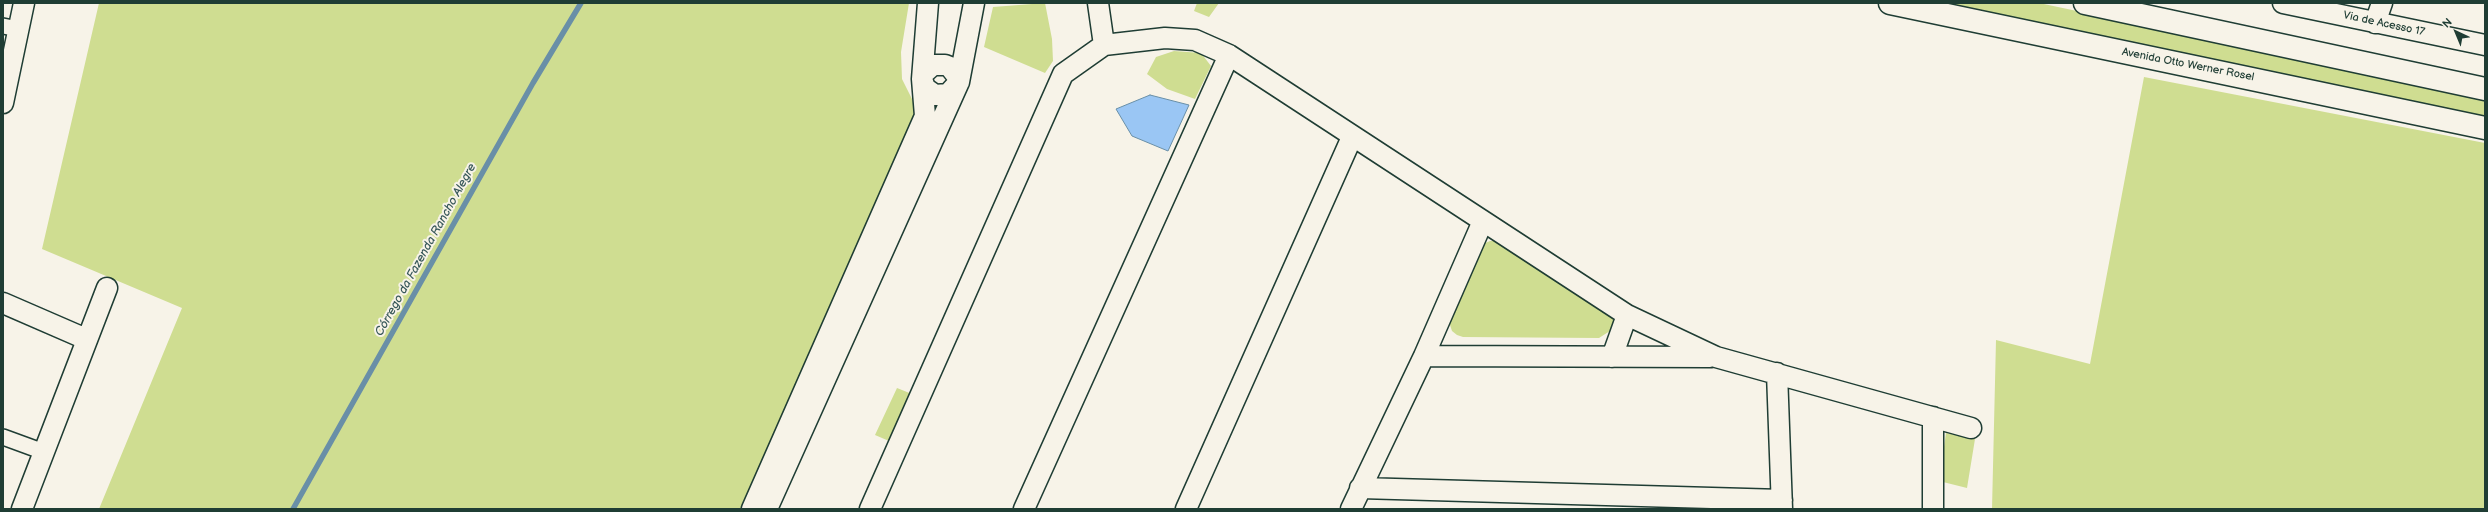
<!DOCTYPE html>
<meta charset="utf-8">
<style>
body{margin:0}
#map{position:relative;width:2488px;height:512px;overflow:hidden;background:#f7f3e8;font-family:"Balsamiq Sans",sans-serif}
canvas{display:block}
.frame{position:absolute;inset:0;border:4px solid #1f3d34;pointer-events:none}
.north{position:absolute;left:2436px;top:12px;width:40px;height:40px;-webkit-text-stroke:3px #f7f3e8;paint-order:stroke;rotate:316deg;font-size:11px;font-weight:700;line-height:16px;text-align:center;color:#1f3d34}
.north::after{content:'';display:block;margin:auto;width:14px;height:18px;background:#1f3d34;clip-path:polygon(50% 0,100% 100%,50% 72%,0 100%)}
</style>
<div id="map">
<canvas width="2488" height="512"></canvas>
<div class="frame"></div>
<div class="north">N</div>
</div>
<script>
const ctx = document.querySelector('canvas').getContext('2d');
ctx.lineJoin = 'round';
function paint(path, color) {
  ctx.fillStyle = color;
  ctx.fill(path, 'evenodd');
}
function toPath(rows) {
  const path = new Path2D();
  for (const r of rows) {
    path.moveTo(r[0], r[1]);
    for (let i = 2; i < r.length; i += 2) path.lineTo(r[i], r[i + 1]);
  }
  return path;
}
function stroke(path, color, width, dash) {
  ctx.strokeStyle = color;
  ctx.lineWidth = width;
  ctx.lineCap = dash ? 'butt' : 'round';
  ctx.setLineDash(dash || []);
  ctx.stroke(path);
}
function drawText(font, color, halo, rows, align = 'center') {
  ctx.font = font + ' "Balsamiq Sans",sans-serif';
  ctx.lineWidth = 4;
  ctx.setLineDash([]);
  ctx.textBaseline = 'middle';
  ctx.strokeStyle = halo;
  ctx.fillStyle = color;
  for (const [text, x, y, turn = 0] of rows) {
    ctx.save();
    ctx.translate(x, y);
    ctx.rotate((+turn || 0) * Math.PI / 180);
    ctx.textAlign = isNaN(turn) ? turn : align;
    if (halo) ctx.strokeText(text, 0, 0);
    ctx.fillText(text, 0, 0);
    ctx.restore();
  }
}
paint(toPath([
 [99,3,909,3,901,52,902,79,915,105,915,119,740,509,99,509,182,308,42,249],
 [1045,3,1052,39,1053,61,1045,73,984,47,993,7],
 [1197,3,1219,3,1209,17,1194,11],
 [1940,3,2039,3,2485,97,2485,119],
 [1174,51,1201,53,1211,66,1195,99,1167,89,1147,74,1156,57],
 [2144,77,2485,143,2485,509,1992,509,1996,340,2090,364],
 [1490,241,1497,241,1615,318,1613,329,1599,338,1463,337,1457,335,1452,331,1448,319,1483,244],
 [897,388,912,394,889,441,875,435],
 [1946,433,1975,439,1967,488,1939,481]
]), '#cfdd91');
const water = toPath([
 [1150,95,1189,105,1168,151,1132,136,1116,109,1150,95]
]);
paint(water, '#9ac6f4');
stroke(water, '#698fa7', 1);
stroke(toPath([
 [293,509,533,83,581,3]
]), '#698fa7', 5.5);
const pedestrian = toPath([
 [3,26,18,29],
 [3,437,44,452]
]);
const minor = toPath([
 [1098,3,1104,45],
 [2283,3,2485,45],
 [2375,23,2382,3],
 [933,65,945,65,950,67,957,76,959,82,948,94,935,95,925,88,922,79,924,73,933,65],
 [3,103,24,3],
 [3,303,86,339],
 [1424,356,1710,357],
 [1612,357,1627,315],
 [1777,373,1782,509],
 [1360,488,1782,500],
 [22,509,107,288],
 [752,509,925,116,922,79,928,3],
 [767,509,959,82,974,3],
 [870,509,1063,74,1104,45,1165,38,1195,40,1229,55,1627,315,1716,357,1971,428],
 [1024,509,1229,55],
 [1186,509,1352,137],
 [1351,509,1424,356,1483,221],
 [1933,509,1933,417]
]);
const tertiary = toPath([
 [1890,3,2485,128],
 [2085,3,2485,89]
]);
stroke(pedestrian, '#1f3d34', 18);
stroke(minor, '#1f3d34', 23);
stroke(tertiary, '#1f3d34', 25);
stroke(pedestrian, '#f7f3e8', 15);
stroke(minor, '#f7f3e8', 20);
stroke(tertiary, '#f7f3e8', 22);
drawText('11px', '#1f3d34', '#f7f3e8', [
 ["Via de Acesso 17",2384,24,12],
 ["Avenida Otto Werner Rosel",2188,65,11]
]);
drawText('italic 12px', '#38585a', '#f7f3e8', [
 ["Córrego da Fazenda Rancho Alegre",426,250,-61]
]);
</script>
